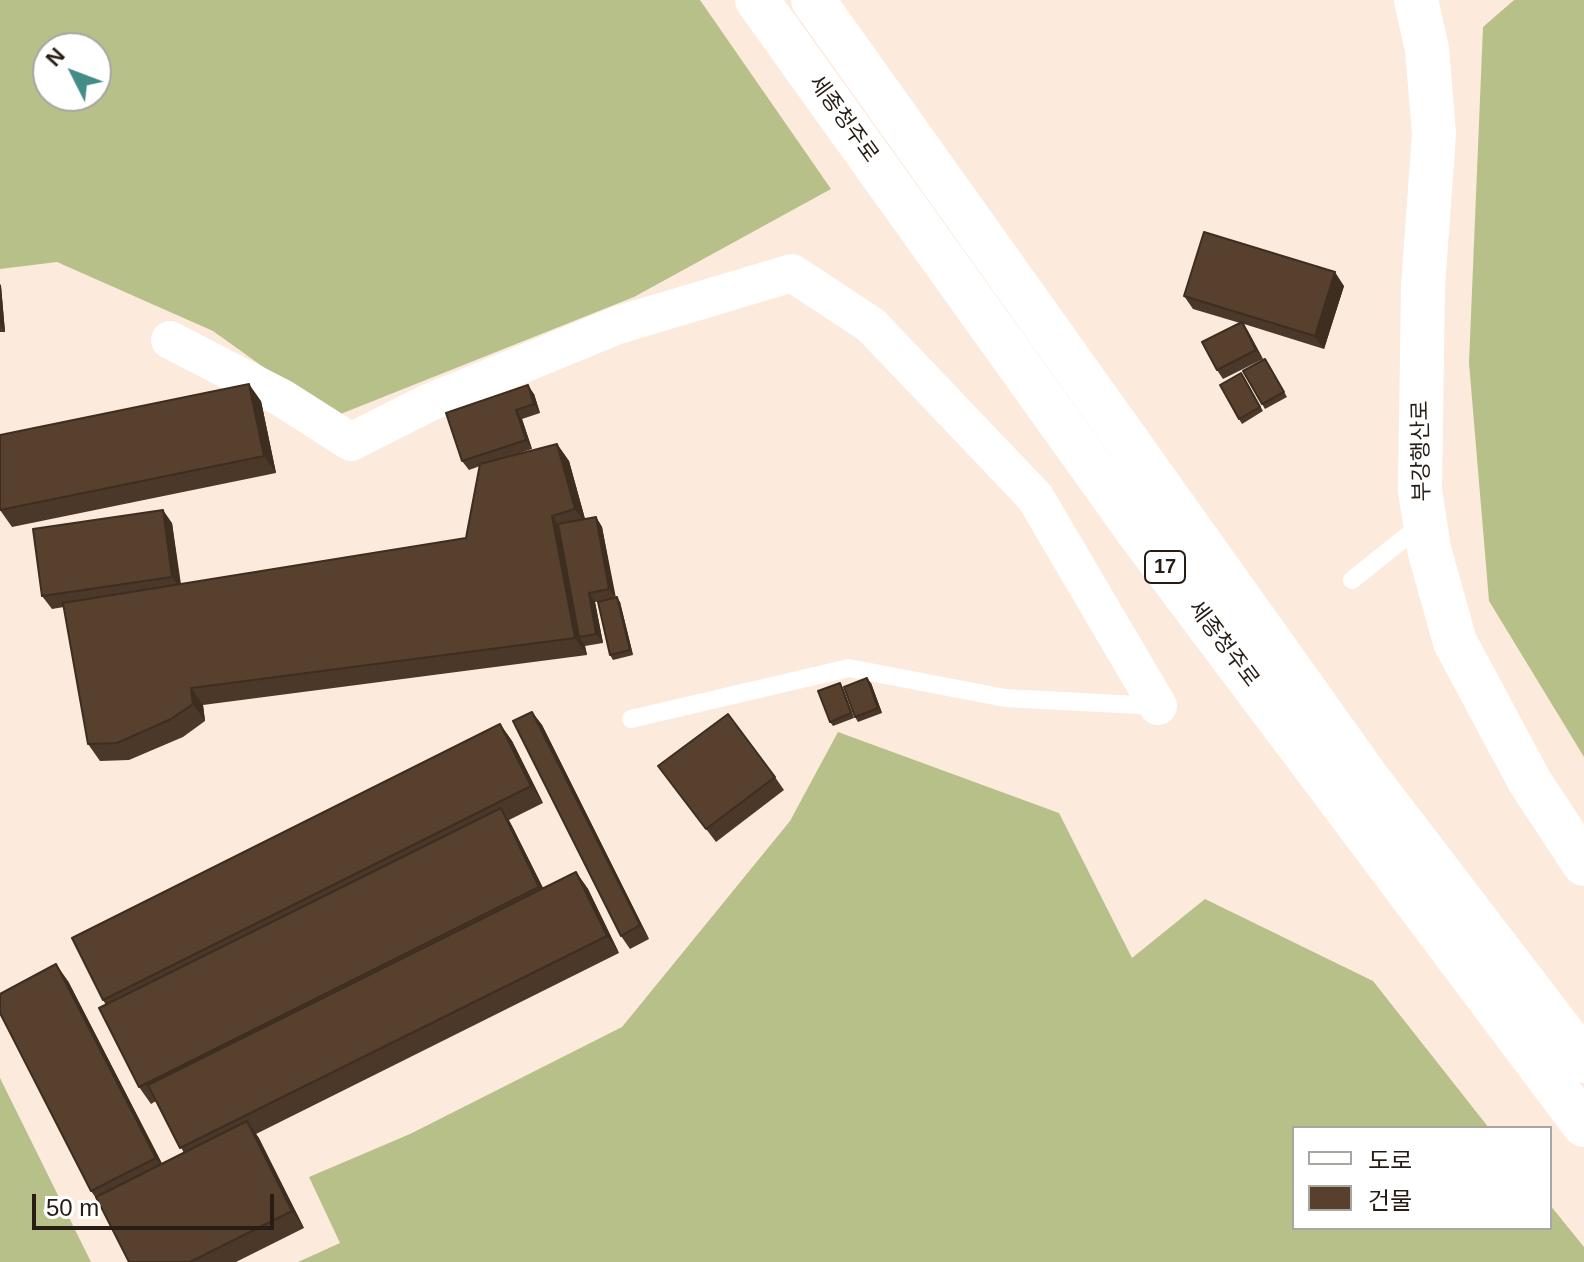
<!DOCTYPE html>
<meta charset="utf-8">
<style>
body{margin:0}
#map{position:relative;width:1584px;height:1262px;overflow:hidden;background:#fceadd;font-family:Arial,"Noto Sans KR",sans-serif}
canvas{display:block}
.legend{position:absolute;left:1292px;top:1126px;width:260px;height:104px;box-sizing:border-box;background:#fff;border:2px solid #a9a5a1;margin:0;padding:10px 14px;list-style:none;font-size:24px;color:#271d15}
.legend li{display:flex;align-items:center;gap:16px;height:40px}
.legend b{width:40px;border:2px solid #a9a5a1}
.north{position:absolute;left:32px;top:32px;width:80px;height:80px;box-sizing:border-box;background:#fff;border:2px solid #a9a5a1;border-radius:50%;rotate:312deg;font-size:22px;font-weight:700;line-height:32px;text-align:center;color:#271d15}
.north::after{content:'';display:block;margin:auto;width:28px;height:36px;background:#448c87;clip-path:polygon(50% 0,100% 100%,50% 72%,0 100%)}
.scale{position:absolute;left:32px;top:1194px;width:242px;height:36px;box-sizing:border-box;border:4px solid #271d15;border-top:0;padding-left:10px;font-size:24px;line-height:28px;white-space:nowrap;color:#271d15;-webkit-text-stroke:6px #fff;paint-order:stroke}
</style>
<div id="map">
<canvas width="1584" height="1262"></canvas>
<ul class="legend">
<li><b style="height:10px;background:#fff"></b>도로</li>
<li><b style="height:22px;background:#57412e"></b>건물</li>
</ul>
<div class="north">N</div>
<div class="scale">50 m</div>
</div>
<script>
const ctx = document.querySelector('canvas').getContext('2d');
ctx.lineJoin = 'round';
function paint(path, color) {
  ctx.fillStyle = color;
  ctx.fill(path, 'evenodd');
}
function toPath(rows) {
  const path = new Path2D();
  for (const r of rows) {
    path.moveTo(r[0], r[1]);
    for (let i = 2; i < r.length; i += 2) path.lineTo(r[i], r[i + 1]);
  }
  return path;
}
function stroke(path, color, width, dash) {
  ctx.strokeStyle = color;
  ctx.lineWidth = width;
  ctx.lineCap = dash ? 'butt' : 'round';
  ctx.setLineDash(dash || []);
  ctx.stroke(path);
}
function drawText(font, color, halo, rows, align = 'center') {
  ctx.font = font + ' Arial,"Noto Sans KR",sans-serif';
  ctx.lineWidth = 8;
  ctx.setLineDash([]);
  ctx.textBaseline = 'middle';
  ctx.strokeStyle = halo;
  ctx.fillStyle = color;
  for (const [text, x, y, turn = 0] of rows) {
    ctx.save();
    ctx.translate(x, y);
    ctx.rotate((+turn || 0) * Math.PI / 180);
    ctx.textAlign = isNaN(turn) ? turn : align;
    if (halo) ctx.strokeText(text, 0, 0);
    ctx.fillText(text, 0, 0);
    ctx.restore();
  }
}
paint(toPath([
 [0,0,700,0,831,189,634,297,333,417,213,331,57,262,0,269],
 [48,48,96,48,96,96,48,96],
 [1514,0,1584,0,1584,757,1489,601,1469,363,1483,27],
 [838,732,1059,813,1132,958,1205,899,1373,981,1489,1128,1294,1128,1294,1228,1550,1228,1550,1205,1584,1247,1584,1262,298,1262,340,1243,309,1177,410,1134,622,1027,790,821],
 [0,1078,91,1262,0,1262]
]), '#b7c089');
stroke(toPath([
 [1352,580,1422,524],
 [631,719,849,668,1005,698,1158,706]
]), '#fff', 18);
stroke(toPath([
 [170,340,282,398,351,442,428,403,618,325,792,273,871,325,1035,497,1158,706]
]), '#fff', 38);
stroke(toPath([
 [1416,0,1427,49,1434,134,1423,286,1420,490,1429,549,1455,642,1530,782,1584,864]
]), '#fff', 44);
stroke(toPath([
 [757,0,1136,529,1584,1125],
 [813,0,1366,776,1584,1061]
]), '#fff', 44);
paint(toPath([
 [0,284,1,286,5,332,0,332],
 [1344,286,1324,349,1244,324,1263,359,1223,379,1217,370,1240,323,1193,309,1184,296],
 [1268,363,1287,397,1265,409,1262,404],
 [1244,377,1263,411,1242,424,1239,419],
 [534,394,540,413,522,419,532,449,511,456,557,444,569,461,585,519,596,517,602,527,615,598,620,602,633,655,613,660,610,655,603,601,595,602,603,643,585,646,587,655,203,705,205,721,183,737,129,760,100,761,88,744,64,607,52,609,42,596,172,523,181,584,466,538,480,466,469,470,462,461],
 [261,401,276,473,12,527,0,510],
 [871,683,882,713,858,722,855,717],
 [843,688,854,718,833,726,830,722],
 [532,712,542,725,649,939,630,949,621,936],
 [500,724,512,741,543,803,509,820,543,888,576,872,588,889,619,953,256,1134,304,1228,236,1262,129,1262,98,1201,91,1191,68,981,162,1164,184,1153,156,1101,151,1104,139,1087,106,1005,103,1000],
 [775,777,784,790,716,842,668,779]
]), '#4b3828');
paint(toPath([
 [1335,272,1344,286,1324,349,1315,336],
 [0,284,1,286,5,332,0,324],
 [1242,322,1248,331,1263,359,1256,350],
 [249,384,261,401,276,473,264,456],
 [528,385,534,394,540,413,534,404],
 [516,410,522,419,532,449,526,440],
 [557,444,569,461,587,526,575,509],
 [163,510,172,523,181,590,172,577],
 [552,516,564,533,579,637,585,646,587,655,575,638],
 [596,517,602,527,616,598,609,589],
 [589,593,595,602,603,643,596,634],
 [617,597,620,602,633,655,630,650],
 [867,678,871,683,882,713,878,708],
 [840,683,843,688,854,718,851,713],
 [191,688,203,705,205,721,193,704],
 [532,712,542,725,649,939,640,925],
 [500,724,512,741,543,803,531,786],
 [501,808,512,826,551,904,539,887],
 [576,872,588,889,619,953,607,936],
 [56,964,68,981,168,1175,156,1158],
 [247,1121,259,1138,304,1228,292,1211]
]), '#3d2e20');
const building = toPath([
 [1204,232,1335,272,1315,336,1184,296,1204,232],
 [1242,322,1256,350,1217,370,1202,342,1242,322],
 [1265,359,1284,392,1262,404,1243,371,1265,359],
 [1241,373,1260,407,1239,419,1220,385,1241,373],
 [249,384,264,456,0,510,0,435,249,384],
 [528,385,534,404,516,410,526,440,462,461,446,413,528,385],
 [557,444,575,509,552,516,575,638,191,688,193,704,171,719,117,743,88,744,63,603,466,538,480,464,557,444],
 [163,510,172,577,42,596,33,529,163,510],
 [596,517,609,589,589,593,596,634,579,637,558,524,596,517],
 [617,597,630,650,610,655,598,602,617,597],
 [867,678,878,708,855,717,844,687,867,678],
 [840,683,851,713,830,722,818,691,840,683],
 [532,712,640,925,621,936,513,721,532,712],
 [728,714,775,777,706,829,658,766,728,714],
 [500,724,531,786,103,1000,72,938,500,724],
 [501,808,539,887,139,1087,99,1008,501,808],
 [576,872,607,936,180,1148,148,1085,576,872],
 [56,964,156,1158,91,1191,0,1013,0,994,56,964],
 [247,1121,292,1211,190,1262,129,1262,96,1197,247,1121]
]);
paint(building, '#57412e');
stroke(building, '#3d2e20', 2);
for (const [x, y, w] of [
 [1165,567,40]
]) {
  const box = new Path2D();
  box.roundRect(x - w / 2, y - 16, w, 32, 6);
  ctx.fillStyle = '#fff';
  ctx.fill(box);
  stroke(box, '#271d15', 2);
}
drawText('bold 20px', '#271d15', null, [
 ["17",1165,567]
]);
drawText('22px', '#271d15', '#fff', [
 ["세종청주로",843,119,54],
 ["부강행산로",1422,451,-91],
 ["세종청주로",1223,644,53]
]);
</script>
